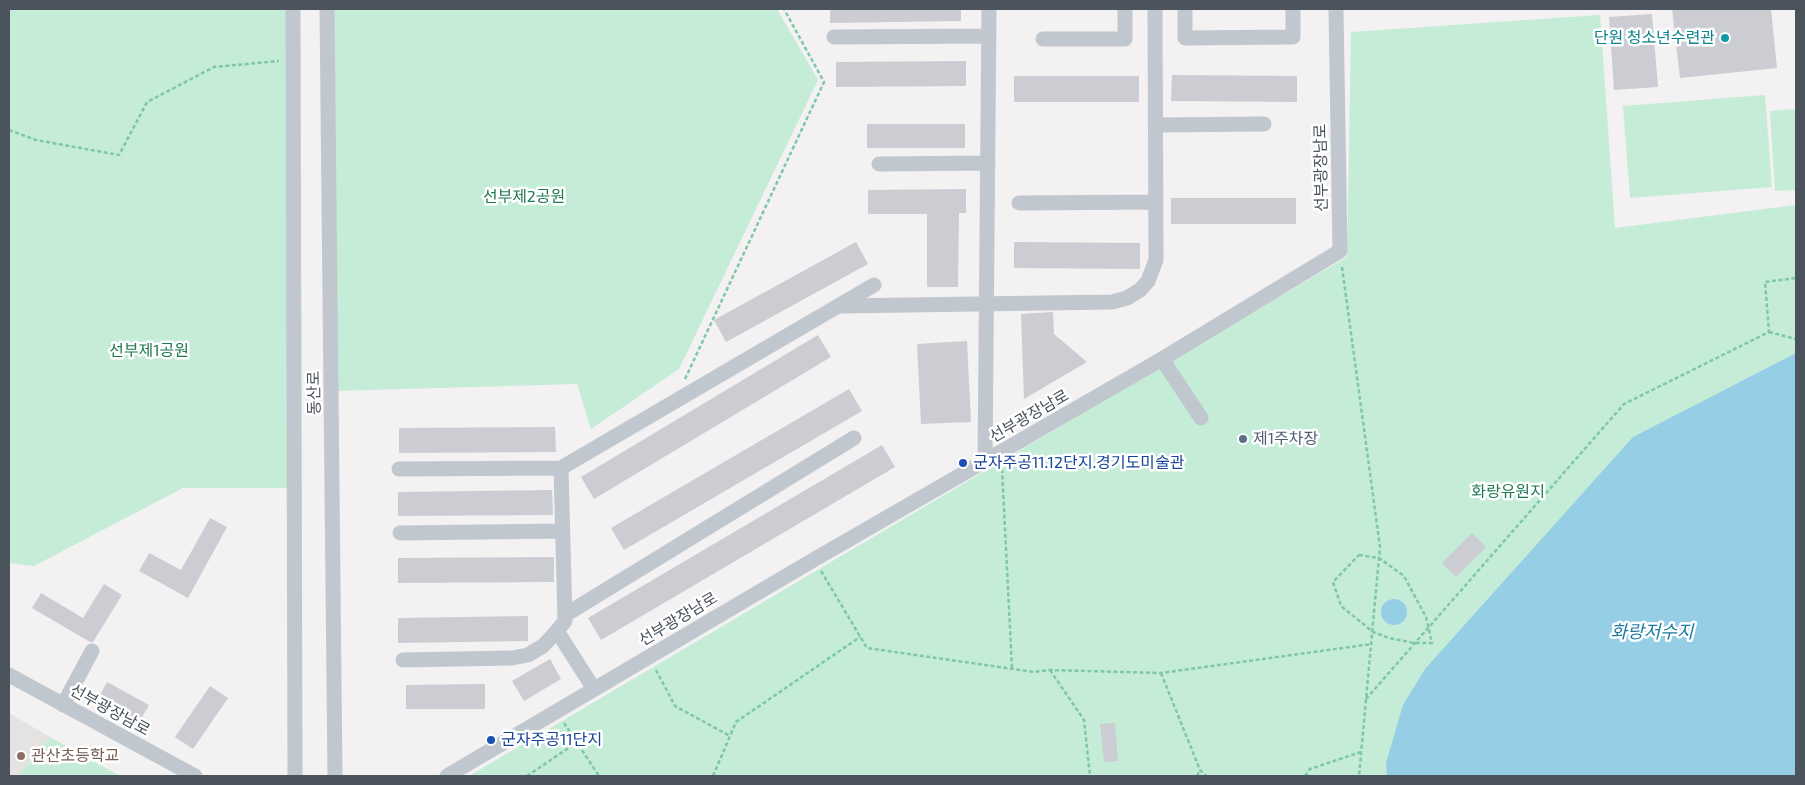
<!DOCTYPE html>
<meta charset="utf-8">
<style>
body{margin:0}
#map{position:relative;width:1805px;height:785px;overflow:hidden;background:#f3f1f1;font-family:"Exo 2",sans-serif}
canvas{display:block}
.frame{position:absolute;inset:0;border:10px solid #4b535d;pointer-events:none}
</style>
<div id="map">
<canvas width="1805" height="785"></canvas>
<div class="frame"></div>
</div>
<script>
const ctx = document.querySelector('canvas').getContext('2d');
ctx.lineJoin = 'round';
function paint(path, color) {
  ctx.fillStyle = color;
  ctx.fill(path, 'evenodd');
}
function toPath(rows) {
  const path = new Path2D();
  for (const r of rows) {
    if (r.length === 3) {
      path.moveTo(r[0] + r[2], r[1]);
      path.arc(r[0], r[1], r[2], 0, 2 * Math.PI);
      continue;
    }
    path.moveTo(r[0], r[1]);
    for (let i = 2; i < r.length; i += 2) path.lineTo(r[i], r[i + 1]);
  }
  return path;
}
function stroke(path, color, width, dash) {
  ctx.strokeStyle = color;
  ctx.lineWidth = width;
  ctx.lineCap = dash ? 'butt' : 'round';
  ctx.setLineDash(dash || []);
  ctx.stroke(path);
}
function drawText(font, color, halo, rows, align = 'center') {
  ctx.font = font + ' "Exo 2","Noto Sans KR",sans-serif';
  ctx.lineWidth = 5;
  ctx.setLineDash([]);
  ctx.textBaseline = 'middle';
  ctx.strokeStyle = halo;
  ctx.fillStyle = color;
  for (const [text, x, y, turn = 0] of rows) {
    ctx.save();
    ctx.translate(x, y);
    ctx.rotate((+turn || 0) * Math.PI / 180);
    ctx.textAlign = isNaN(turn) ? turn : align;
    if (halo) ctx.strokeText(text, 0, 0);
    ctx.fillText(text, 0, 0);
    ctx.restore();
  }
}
paint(toPath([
 [9,713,50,737,18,776,9,776]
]), '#e4e3e2');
paint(toPath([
 [9,9,287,9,291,488,183,488,34,566,9,563],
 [330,9,777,9,818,80,679,369,591,429,577,384,334,391],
 [1600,15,1615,228,1796,205,1796,776,469,776,1347,257,1351,32],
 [1765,95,1772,187,1630,198,1623,106],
 [1796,109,1796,190,1775,191,1770,111],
 [50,737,120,776,18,776]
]), '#c5ecd7');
paint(toPath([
 [1796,353,1796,776,1387,776,1386,763,1403,705,1425,669,1633,437],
 [1394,612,13]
]), '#96cee5');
paint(toPath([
 [830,9,961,9,961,21,830,23],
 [1672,9,1771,9,1777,68,1680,78],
 [1652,14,1658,87,1614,90,1609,17],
 [966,61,966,86,836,87,836,62],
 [1172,75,1297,76,1297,102,1171,101],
 [1014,76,1139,76,1139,102,1014,102],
 [867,124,965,124,965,148,867,148],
 [966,189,966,213,959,213,958,287,927,287,927,214,868,214,868,190],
 [1171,198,1296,198,1296,224,1171,224],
 [856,242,868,264,726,342,714,320],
 [1014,242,1140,243,1140,269,1014,268],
 [1053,312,1054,334,1087,362,1024,399,1021,314],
 [818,335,831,357,594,499,581,477],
 [967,341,971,422,921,424,917,344],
 [849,389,862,411,624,550,611,528],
 [555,427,556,452,399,453,399,428],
 [882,445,895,467,601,640,588,618],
 [552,490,553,515,398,516,398,492],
 [210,518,227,527,188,598,139,571,149,553,181,570],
 [1472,533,1486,547,1456,577,1442,563],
 [554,557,554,582,398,583,398,558],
 [104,584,122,595,93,642,90,642,32,608,41,593,83,618],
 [528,616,528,641,398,643,398,618],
 [550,659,561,679,524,701,512,681],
 [107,682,149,705,140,721,98,699],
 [485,684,485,709,406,709,406,685],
 [210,686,228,698,193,749,175,737],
 [1115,723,1118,761,1104,762,1100,724]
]), '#cccdd3');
stroke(toPath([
 [9,130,36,140,119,155,147,102,214,67,279,61],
 [1342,267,1380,547,1359,776],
 [1769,332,1796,339],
 [685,379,824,82,784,9],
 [1002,469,1012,668],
 [1359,555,1379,558,1404,576,1426,617,1432,643,1414,643,1389,638,1373,632,1341,606,1333,582,1359,555],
 [821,571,867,648,1034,672,1050,670,1161,673,1372,644],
 [656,670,675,706,730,736],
 [1050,670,1084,720,1090,776],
 [1161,673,1200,770,1206,776],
 [1366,699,1624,404,1769,332,1765,282,1796,278],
 [564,723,599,776],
 [527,776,576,743],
 [713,776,736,722,860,637],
 [1197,776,1200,770],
 [1305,776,1310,769,1361,752]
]), '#7fc7aa', 2.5, [4, 2.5]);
stroke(toPath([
 [293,9,295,776],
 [327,9,335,776],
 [1185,9,1185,38,1293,37,1293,9],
 [834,37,989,36],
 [1043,39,1125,39,1125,9],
 [1155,125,1264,124],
 [879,164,988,163],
 [1019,203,1155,202],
 [840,306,1112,302,1127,298,1140,290,1148,281,1156,260,1155,9],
 [1162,359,1201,418],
 [985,462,989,9],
 [399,469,561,468],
 [400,533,563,531],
 [565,615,854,438],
 [403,660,512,658,528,655,543,646,557,631],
 [9,675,195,776],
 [594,689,557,631,565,621,561,468,874,285],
 [63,705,92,651],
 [447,776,815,559,1162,359,1340,251,1336,9]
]), '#c1c7ce', 15);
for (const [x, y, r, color] of [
 [1725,38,5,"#0f9aa8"],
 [1243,439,5,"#5c6f8a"],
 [963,463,5,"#1a4fb4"],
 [491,740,5,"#1a4fb4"],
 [21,756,5,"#8d6e63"]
]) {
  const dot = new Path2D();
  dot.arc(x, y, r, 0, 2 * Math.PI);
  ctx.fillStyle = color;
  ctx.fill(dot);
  stroke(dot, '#fff', 2);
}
drawText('16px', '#0d838f', '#fff', [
 ["단원 청소년수련관",1715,38]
], 'right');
drawText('16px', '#4b535d', '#fff', [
 ["선부광장남로",1321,168,-91],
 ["동산로",314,393,-91],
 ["선부광장남로",1029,416,-30],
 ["선부광장남로",678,619,-31],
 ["선부광장남로",110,710,29]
]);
drawText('16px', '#207954', '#fff', [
 ["선부제2공원",524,197],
 ["선부제1공원",149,351],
 ["화랑유원지",1508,492]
]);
drawText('16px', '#4e5e75', '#fff', [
 ["제1주차장",1253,439]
], 'left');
drawText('16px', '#164399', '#fff', [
 ["군자주공11.12단지.경기도미술관",973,463],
 ["군자주공11단지",501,740]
], 'left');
drawText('16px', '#785e54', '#fff', [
 ["관산초등학교",31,756]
], 'left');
drawText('italic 18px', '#1a7aa1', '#fff', [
 ["화랑저수지",1652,632]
]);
</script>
